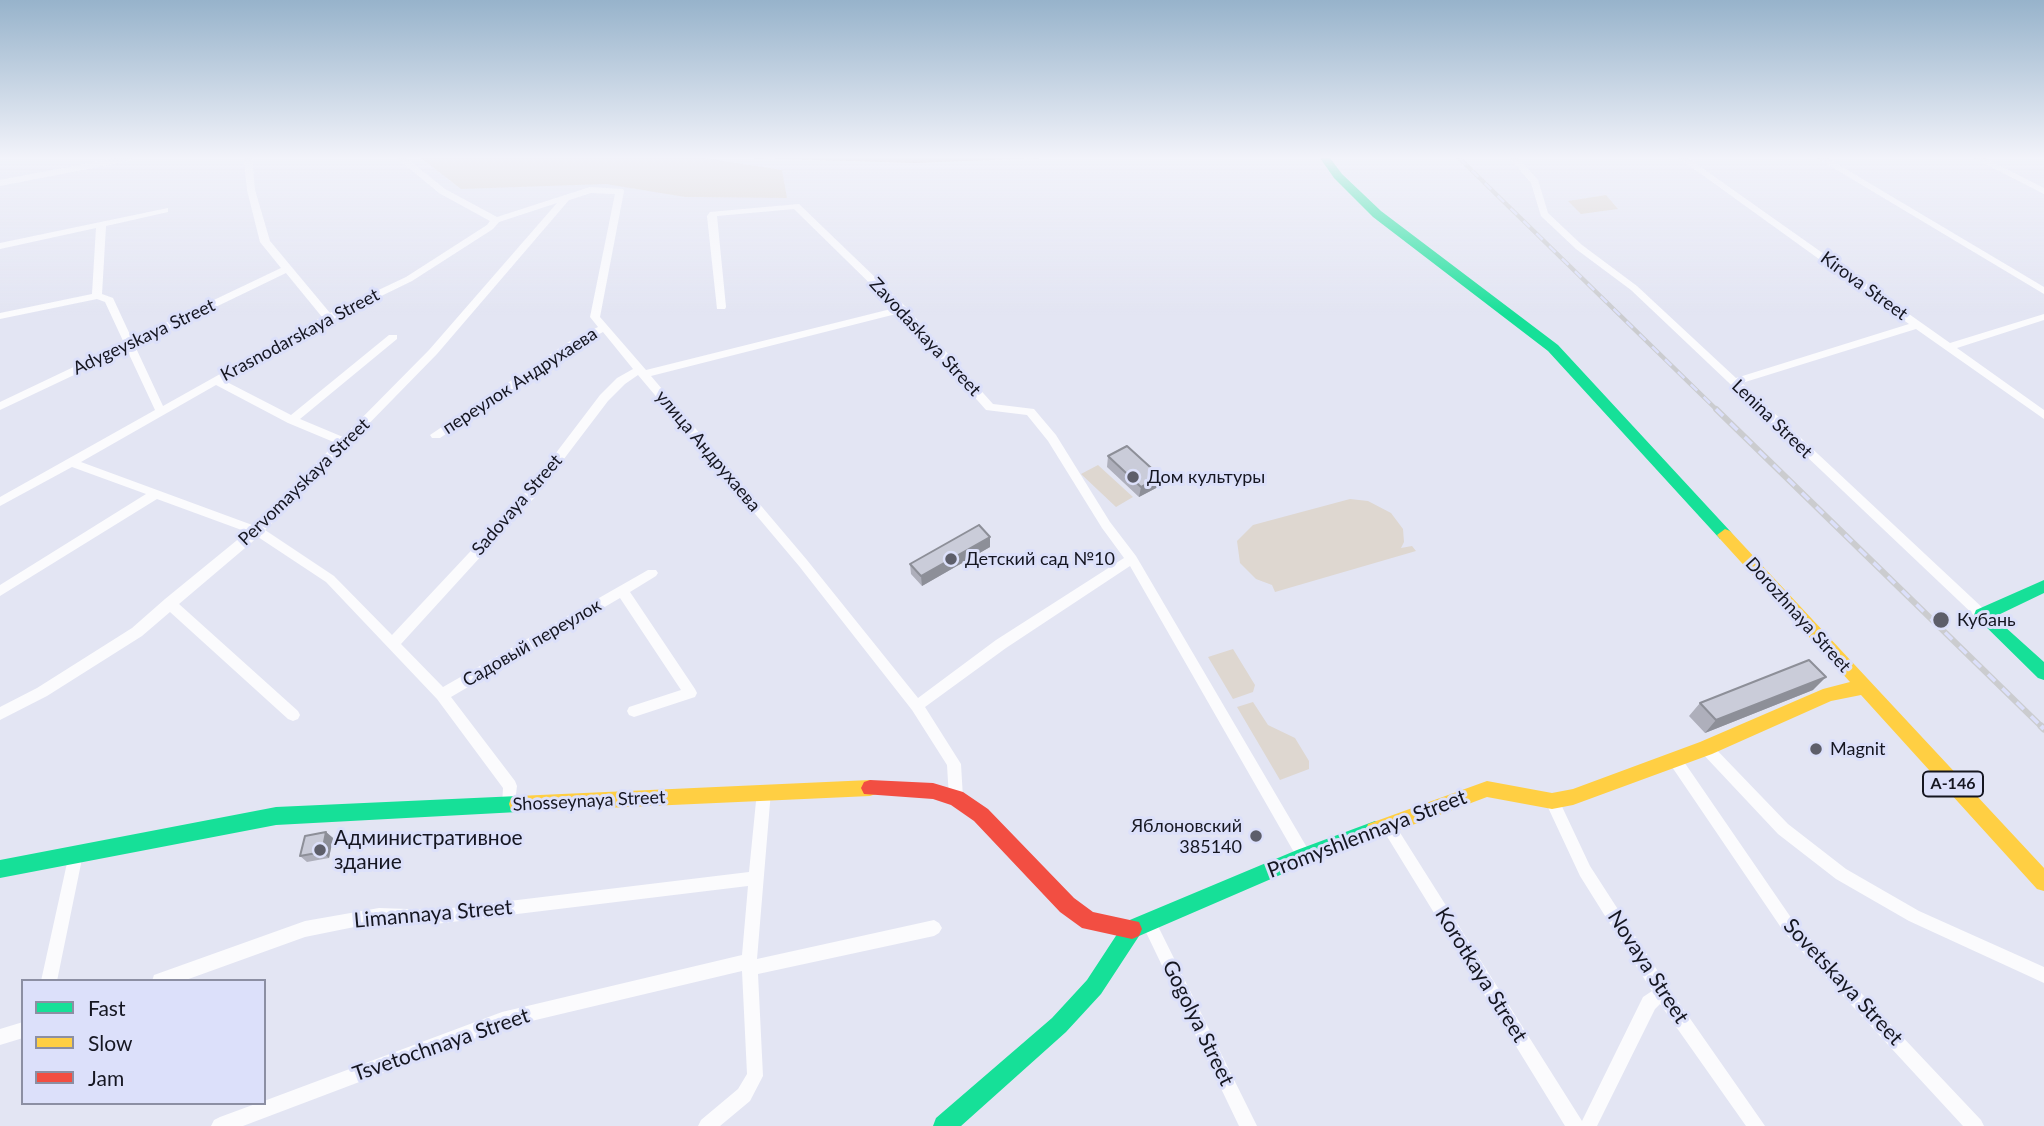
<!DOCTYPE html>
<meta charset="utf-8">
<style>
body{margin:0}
#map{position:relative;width:2044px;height:1126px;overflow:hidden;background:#e3e5f3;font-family:Lato,sans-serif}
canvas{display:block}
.legend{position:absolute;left:21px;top:979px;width:245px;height:126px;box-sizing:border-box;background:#dce0fa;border:2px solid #8c8fa3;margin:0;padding:9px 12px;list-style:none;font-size:21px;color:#151621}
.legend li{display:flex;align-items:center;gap:14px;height:35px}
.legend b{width:35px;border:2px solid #8c8fa3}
</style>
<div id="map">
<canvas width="2044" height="1126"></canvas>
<ul class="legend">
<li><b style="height:9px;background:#16e098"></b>Fast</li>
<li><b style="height:9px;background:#ffcf43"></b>Slow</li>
<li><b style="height:9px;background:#f24e42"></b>Jam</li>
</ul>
</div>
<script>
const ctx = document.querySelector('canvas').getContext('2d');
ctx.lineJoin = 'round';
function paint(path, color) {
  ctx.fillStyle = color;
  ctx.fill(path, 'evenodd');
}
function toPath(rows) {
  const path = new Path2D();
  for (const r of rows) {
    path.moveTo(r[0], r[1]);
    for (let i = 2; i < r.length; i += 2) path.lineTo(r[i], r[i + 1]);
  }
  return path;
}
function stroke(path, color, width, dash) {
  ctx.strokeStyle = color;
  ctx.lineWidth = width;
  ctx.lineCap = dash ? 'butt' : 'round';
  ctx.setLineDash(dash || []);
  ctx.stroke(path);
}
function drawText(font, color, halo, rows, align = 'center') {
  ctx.font = font + ' Lato,sans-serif';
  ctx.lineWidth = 6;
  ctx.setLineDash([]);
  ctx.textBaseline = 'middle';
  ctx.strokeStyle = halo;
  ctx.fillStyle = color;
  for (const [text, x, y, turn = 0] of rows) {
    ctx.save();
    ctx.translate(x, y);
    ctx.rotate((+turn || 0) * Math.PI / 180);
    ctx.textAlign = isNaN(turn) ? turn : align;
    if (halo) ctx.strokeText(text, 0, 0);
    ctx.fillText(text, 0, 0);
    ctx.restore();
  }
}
paint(toPath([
 [421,158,704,158,782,170,787,198,685,197,606,184,461,189],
 [1606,195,1618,209,1581,214,1568,201],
 [1098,465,1133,497,1116,507,1081,474],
 [1350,499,1368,501,1391,513,1403,529,1404,542,1401,548,1412,546,1416,551,1275,592,1272,585,1256,579,1240,563,1237,541,1253,525],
 [1233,649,1255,685,1253,692,1233,699,1208,657],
 [1253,702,1268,725,1295,738,1309,761,1309,769,1280,780,1237,707]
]), '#ded7d0');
paint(toPath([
 [752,158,1041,158,915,163]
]), '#bfb2a0');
paint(toPath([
 [116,158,132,158,128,161,0,186,0,180,116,158],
 [244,158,252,158,255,190,270,241,330,313,406,277,487,225,490,221,439,193,397,158,406,158,445,189,497,217,590,187,623,189,624,191,600,317,646,370,895,308,794,209,717,216,726,307,725,309,717,309,707,216,710,212,799,204,906,307,993,404,1034,409,1056,435,1110,522,1136,556,1309,851,1311,856,1309,861,1304,863,1299,861,1130,566,1006,648,925,707,961,764,963,798,961,803,956,805,951,803,949,798,947,765,912,710,799,566,638,375,625,384,608,401,535,497,401,644,443,687,648,570,656,570,658,573,656,576,630,592,695,689,697,693,695,697,634,717,629,715,627,711,629,707,681,690,620,598,451,697,515,781,517,786,514,810,509,812,504,810,502,805,503,788,437,699,326,582,258,537,179,604,298,711,300,715,298,719,293,721,288,719,170,612,142,636,47,696,0,720,0,707,37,688,132,628,165,599,247,532,157,499,0,596,0,585,146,494,72,467,0,506,0,497,155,410,127,350,0,410,0,402,124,343,105,302,97,299,0,319,0,313,92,294,96,228,0,249,0,243,168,208,168,212,106,226,102,294,113,298,132,339,281,268,260,242,247,190,244,158],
 [591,193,615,194,590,317,598,327,570,341,430,435,432,438,440,438,578,345,603,332,633,369,617,378,600,395,527,491,392,635,334,576,265,530,347,447,350,446,351,442,437,354,569,200,591,193],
 [557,203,429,350,343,437,300,419,397,339,397,335,389,335,291,415,225,381,332,320,412,281,493,229,499,222,557,203],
 [286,273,322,317,163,406,135,346,286,273],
 [900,313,986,410,1027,415,1048,441,1102,528,1124,558,996,640,918,698,807,560,651,376,900,313],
 [216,385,288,423,336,443,255,526,81,462,216,385],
 [1510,158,1518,158,1538,180,1548,213,1582,245,1637,286,1736,378,1909,324,1679,158,1688,158,1950,343,2044,314,2044,320,1957,348,2044,410,2044,419,1916,329,1742,383,1986,611,1988,615,1986,619,1978,619,1631,290,1576,249,1541,216,1531,183,1510,158],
 [1817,158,1827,158,2044,287,2044,294,1817,158],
 [1974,158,1984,158,2044,188,2044,194,1974,158],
 [1706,742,1711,744,1788,824,1846,869,1919,911,2044,967,2044,983,1909,921,1836,879,1778,834,1701,752,1699,748,1701,744,1706,742],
 [1675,754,1680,756,1794,922,1981,1120,1984,1126,1963,1126,1784,932,1670,764,1668,760,1670,756,1675,754],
 [764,785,769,786,771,791,757,959,934,920,939,923,942,928,939,933,934,936,758,974,763,1076,750,1101,720,1126,698,1126,701,1120,738,1089,747,1074,742,971,502,1028,243,1126,211,1126,214,1120,220,1117,258,1103,264,1103,264,1101,502,1012,742,955,748,886,435,924,379,922,305,937,183,981,152,981,154,975,305,921,379,908,435,910,749,872,757,791,759,786,764,785],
 [1552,794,1557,796,1590,866,1668,987,1765,1126,1746,1126,1660,1004,1655,1009,1597,1126,1565,1126,1380,825,1382,820,1387,818,1392,820,1582,1121,1643,997,1652,991,1580,876,1545,801,1547,796,1552,794],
 [76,847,81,849,83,854,57,981,41,981,69,854,71,849,76,847],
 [1148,913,1153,916,1257,1126,1239,1126,1143,926,1140,921,1143,916,1148,913],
 [23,1022,23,1038,0,1045,0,1029,23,1022]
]), '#fbfbfd');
paint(toPath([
 [1320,158,1330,158,1342,174,1381,211,1558,345,1730,531,1733,535,1730,539,1720,539,1548,351,1373,217,1334,178,1320,158],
 [2044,580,2044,593,1994,617,2044,662,2044,680,2038,678,1974,615,1976,610,2044,580],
 [518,796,525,798,527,804,525,810,518,812,276,825,0,878,0,860,276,807,518,796],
 [1375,821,1382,824,1384,830,1382,836,1308,863,1139,936,1101,994,1066,1032,961,1126,933,1126,936,1118,1052,1018,1087,980,1125,922,1297,850,1375,821]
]), '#16e098');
paint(toPath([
 [1725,529,1730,531,2044,868,2044,891,2037,889,1861,695,1831,701,1712,754,1573,805,1552,809,1487,797,1375,839,1368,836,1366,830,1368,824,1487,781,1552,793,1573,789,1700,742,1823,689,1850,682,1720,539,1717,535,1725,529],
 [870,780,876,782,879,788,876,794,870,796,518,812,511,810,509,804,511,798,518,796,870,780]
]), '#ffcf43');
paint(toPath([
 [870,780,933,783,963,792,988,809,1074,898,1093,912,1139,922,1142,929,1139,936,1132,939,1082,928,1060,912,974,821,951,805,933,799,864,794,861,788,864,782,870,780]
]), '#f24e42');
const railFar2 = toPath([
 [1459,158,1718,411]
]);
const railFar1 = toPath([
 [1716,409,2043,728]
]);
const rail = toPath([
 [2041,726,2044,729]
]);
stroke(railFar2, '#cbcccf', 4.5);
stroke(railFar1, '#cbcccf', 6);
stroke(rail, '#cbcccf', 7);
stroke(railFar2, '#dce0fa', 2.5, [9]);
stroke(railFar1, '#dce0fa', 3.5, [10]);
stroke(rail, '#dce0fa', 4.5, [13]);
paint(toPath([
 [1108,456,1158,487,1139,497,1107,467],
 [990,537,990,547,922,586,911,574,910,564],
 [1813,690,1705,733,1689,716,1700,703],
 [326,832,333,838,329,858,307,862,300,856]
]), '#aeafbb');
paint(toPath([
 [1160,476,1158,487,1139,497,1141,487],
 [990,537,990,547,922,586,921,576],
 [1826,677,1813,690,1705,733,1716,720],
 [326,832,333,838,329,858,322,852]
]), '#8d8f98');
const building = toPath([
 [1127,446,1160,476,1141,487,1108,456,1127,446],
 [979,525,990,537,921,576,910,564,979,525],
 [1809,660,1826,677,1716,720,1700,703,1809,660],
 [326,832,322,852,300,856,305,836,326,832]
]);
paint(building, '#caccd9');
stroke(building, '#8d8f98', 2);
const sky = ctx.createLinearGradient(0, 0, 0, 315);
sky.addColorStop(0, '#97b3cb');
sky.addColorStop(0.5, '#f2f3fa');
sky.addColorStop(1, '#f2f3fa00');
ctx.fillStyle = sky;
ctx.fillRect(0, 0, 2044, 315);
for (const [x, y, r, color] of [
 [1133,477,7,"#5d5e6a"],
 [951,559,7,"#5d5e6a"],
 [1941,620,9,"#5d5e6a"],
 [1816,749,7,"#5d5e6a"],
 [1256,836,7,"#5d5e6a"],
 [320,850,7,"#5d5e6a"]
]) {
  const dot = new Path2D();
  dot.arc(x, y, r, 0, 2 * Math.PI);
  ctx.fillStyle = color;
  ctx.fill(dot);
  stroke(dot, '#dce0fa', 2.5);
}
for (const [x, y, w] of [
 [1953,784,60]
]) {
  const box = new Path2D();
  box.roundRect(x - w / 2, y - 12.5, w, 25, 5);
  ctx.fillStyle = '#dce0fa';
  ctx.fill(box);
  stroke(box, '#151621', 2);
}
drawText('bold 16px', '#151621', null, [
 ["А-146",1953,784]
]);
drawText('18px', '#151621', '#dce0fa', [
 ["Kirova Street",1864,286,36],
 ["Krasnodarskaya Street",300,335,-28],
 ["Adygeyskaya Street",144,337,-25],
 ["Zavodaskaya Street",925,337,47],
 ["переулок Андрухаева",520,381,-33],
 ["Lenina Street",1772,419,44],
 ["улица Андрухаева",708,451,50],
 ["Pervomayskaya Street",304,482,-44],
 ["Sadovaya Street",517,505,-49],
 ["Dorozhnaya Street",1798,615,48],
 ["Садовый переулок",532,643,-30],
 ["Shosseynaya Street",589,801,-3]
]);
drawText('18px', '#151621', '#dce0fa', [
 ["Дом культуры",1147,477],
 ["Детский сад №10",965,559],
 ["Кубань",1957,620],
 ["Magnit",1830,749],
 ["Яблоновский",1242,826,"right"],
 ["385140",1242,847,"right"]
], 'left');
drawText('21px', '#151621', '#dce0fa', [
 ["Promyshlennaya Street",1367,834,-21],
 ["Limannaya Street",433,914,-5],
 ["Novaya Street",1648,967,57],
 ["Korotkaya Street",1481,975,58],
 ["Sovetskaya Street",1843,982,47],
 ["Gogolya Street",1198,1023,64],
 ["Tsvetochnaya Street",441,1045,-19]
]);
drawText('21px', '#151621', '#dce0fa', [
 ["Административное",334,838],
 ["здание",334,862]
], 'left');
</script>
